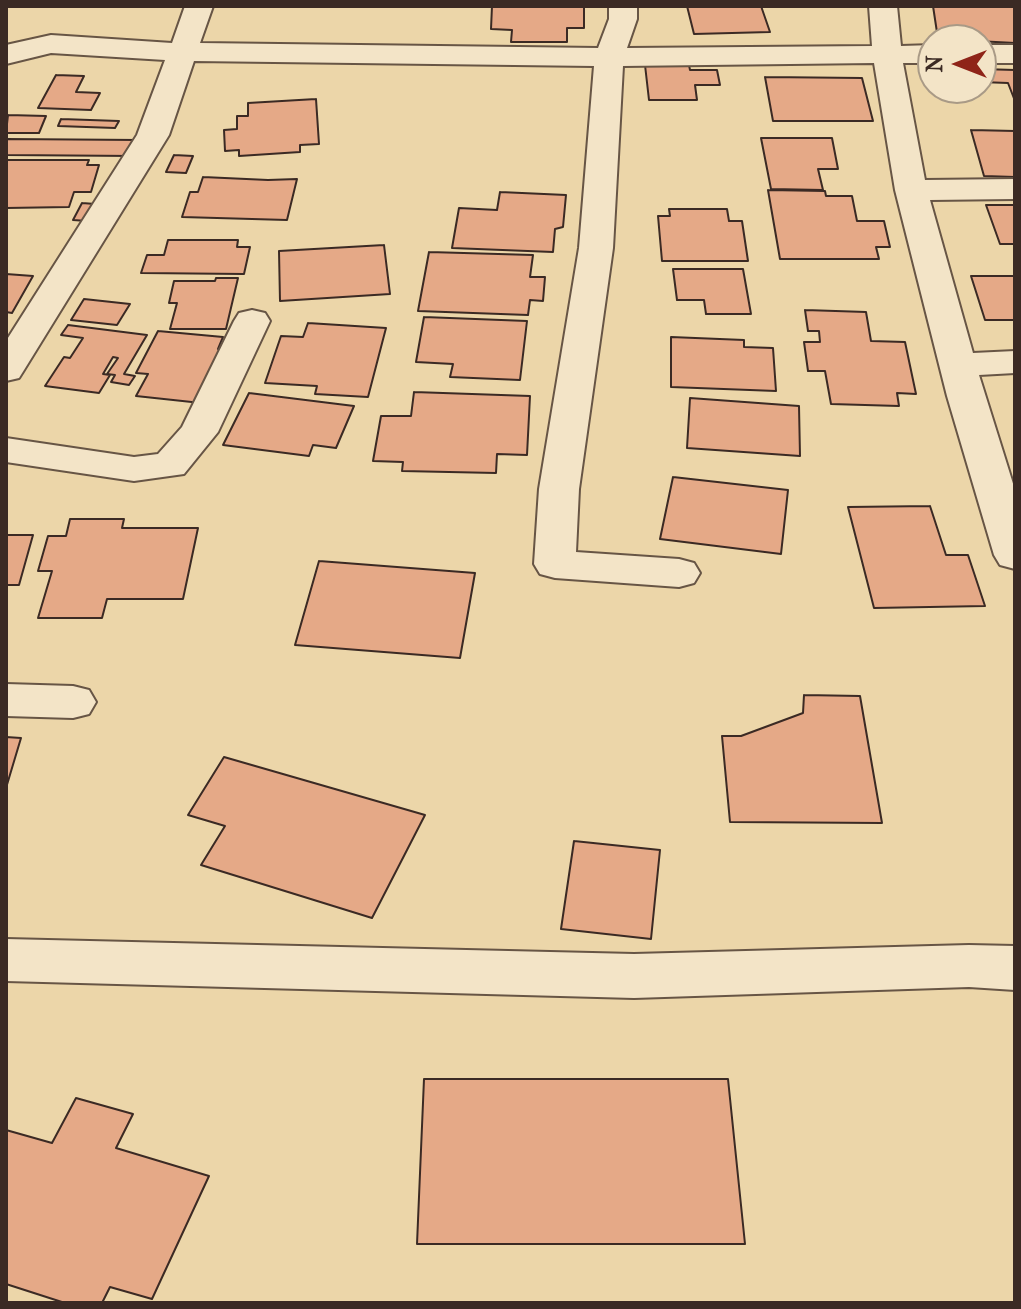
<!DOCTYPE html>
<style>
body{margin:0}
#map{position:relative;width:1021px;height:1309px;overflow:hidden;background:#ecd6a9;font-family:"IM FELL French Canon",serif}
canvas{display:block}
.frame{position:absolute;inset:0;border:8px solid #3b2a24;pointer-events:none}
.north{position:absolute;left:917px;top:24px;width:80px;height:80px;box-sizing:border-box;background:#f3e4c7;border:2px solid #a99a86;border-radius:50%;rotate:270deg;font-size:22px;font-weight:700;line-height:32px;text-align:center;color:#3b2a24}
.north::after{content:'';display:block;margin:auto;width:28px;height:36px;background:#8f2418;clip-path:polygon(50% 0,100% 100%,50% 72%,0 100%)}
</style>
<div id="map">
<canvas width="1021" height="1309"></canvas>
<div class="frame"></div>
<div class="north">N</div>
</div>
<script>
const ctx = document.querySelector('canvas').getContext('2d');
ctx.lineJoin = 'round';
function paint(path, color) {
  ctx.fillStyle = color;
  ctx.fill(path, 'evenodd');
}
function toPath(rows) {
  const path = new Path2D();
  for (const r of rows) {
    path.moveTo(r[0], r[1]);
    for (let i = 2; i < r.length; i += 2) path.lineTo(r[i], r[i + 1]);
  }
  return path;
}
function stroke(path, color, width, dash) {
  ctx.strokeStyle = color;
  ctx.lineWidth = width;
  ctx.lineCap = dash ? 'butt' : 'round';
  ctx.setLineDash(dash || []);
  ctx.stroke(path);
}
const building = toPath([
 [492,6,584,6,584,28,567,28,567,42,511,42,512,30,491,29,492,6],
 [687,6,761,6,770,32,694,34,687,6],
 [933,6,1015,6,1015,43,938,39,933,6],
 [645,65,689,65,690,70,717,70,720,85,695,85,697,100,649,100,645,65],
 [981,69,1015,70,1015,101,1008,83,981,82,981,69],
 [56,75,84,76,76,92,100,93,91,110,38,108,56,75],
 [765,77,862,78,873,121,773,121,765,77],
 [316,99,319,144,300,145,300,152,239,156,239,150,225,151,224,130,237,129,237,116,248,116,248,103,316,99],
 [8,115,46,116,39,133,6,133,8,115],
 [61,119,119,121,115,128,58,126,61,119],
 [971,130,1015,131,1015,177,984,176,971,130],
 [761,138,832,138,838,169,818,169,823,190,771,189,761,138],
 [6,139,139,140,134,156,6,155,6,139],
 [174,155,193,156,186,173,166,172,174,155],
 [7,160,89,160,87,165,99,165,91,192,74,192,69,207,6,208,7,160],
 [203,177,268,180,297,179,287,220,182,217,190,192,198,192,203,177],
 [768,190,825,191,826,196,852,196,857,221,884,221,890,247,876,247,879,259,780,259,768,190],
 [500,192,566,195,563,227,555,229,553,252,452,248,459,208,497,210,500,192],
 [82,203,95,204,87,221,73,220,82,203],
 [986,205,1015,205,1015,244,1000,244,986,205],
 [669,209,727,209,729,221,742,221,748,261,662,261,658,216,670,216,669,209],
 [168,240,238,240,237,247,250,247,244,274,141,273,147,255,164,255,168,240],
 [384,245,390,294,280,301,279,251,384,245],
 [429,252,533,255,530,277,545,277,543,301,530,300,528,315,418,311,429,252],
 [673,269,743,269,751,314,706,314,704,300,677,300,673,269],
 [6,274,33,276,12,313,6,312,6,274],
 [971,276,1015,276,1015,320,985,320,971,276],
 [216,278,238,278,226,329,170,329,177,303,169,303,174,281,215,281,216,278],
 [84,299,130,304,117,325,71,320,84,299],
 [805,310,866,312,871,341,905,342,916,394,897,393,899,406,831,404,825,371,808,371,804,342,820,342,819,331,808,331,805,310],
 [424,317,527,321,520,380,450,377,453,364,416,362,424,317],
 [308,323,386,328,368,397,315,394,317,386,265,383,281,336,303,337,308,323],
 [68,325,147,335,124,374,135,376,129,385,111,382,115,375,107,374,118,358,113,357,103,374,110,375,99,393,45,386,64,357,70,358,83,338,61,335,68,325],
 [158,331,223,337,218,349,226,350,201,403,136,396,148,374,136,373,158,331],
 [671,337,744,340,744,347,773,348,776,391,671,387,671,337],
 [414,392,530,396,527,455,497,454,496,473,402,471,403,462,373,461,381,416,411,416,414,392],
 [249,393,354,406,336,448,313,445,309,456,223,445,249,393],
 [690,398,799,406,800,456,687,448,690,398],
 [673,477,788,490,781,554,660,539,673,477],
 [930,506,946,555,968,555,985,606,874,608,848,507,930,506],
 [70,519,124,519,122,528,198,528,183,599,107,599,102,618,38,618,52,571,38,571,48,536,66,536,70,519],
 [6,535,33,535,19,585,6,585,6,535],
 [319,561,475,573,460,658,295,645,319,561],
 [804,695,860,696,882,823,730,822,722,736,741,736,803,713,804,695],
 [6,737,21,738,6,788,6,737],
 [224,757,425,815,372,918,201,865,225,826,188,815,224,757],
 [574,841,660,850,651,939,561,929,574,841],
 [424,1079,728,1079,745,1244,417,1244,424,1079],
 [76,1098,133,1114,116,1148,209,1176,152,1299,110,1287,102,1303,65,1303,6,1284,6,1130,52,1143,76,1098]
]);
paint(building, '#e5a987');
stroke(building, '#3b2a24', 2);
const minor = toPath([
 [185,6,213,6,200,43,598,48,609,19,609,6,637,6,637,19,627,48,872,46,869,6,897,6,901,46,933,45,933,63,903,63,925,180,1015,179,1015,199,930,200,973,353,1015,351,1015,373,979,375,1015,490,1015,569,1000,565,994,555,947,396,895,190,874,63,623,66,613,248,579,489,576,552,679,559,694,563,700,573,694,583,679,587,555,578,540,574,534,564,539,489,579,248,594,66,194,61,169,135,24,370,19,378,6,381,6,341,137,135,165,60,51,53,6,64,6,45,51,35,172,43,185,6],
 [981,45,1015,45,1015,63,981,63,981,45],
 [252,310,265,313,270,321,218,432,184,474,134,481,6,462,6,438,134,457,158,454,182,427,234,321,239,313,252,310],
 [6,684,73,686,89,690,96,702,89,714,73,718,6,716,6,684],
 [6,939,634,954,969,945,1015,946,1015,990,969,987,634,998,6,981,6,939]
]);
stroke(minor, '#675545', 4);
paint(minor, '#f3e4c7');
</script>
